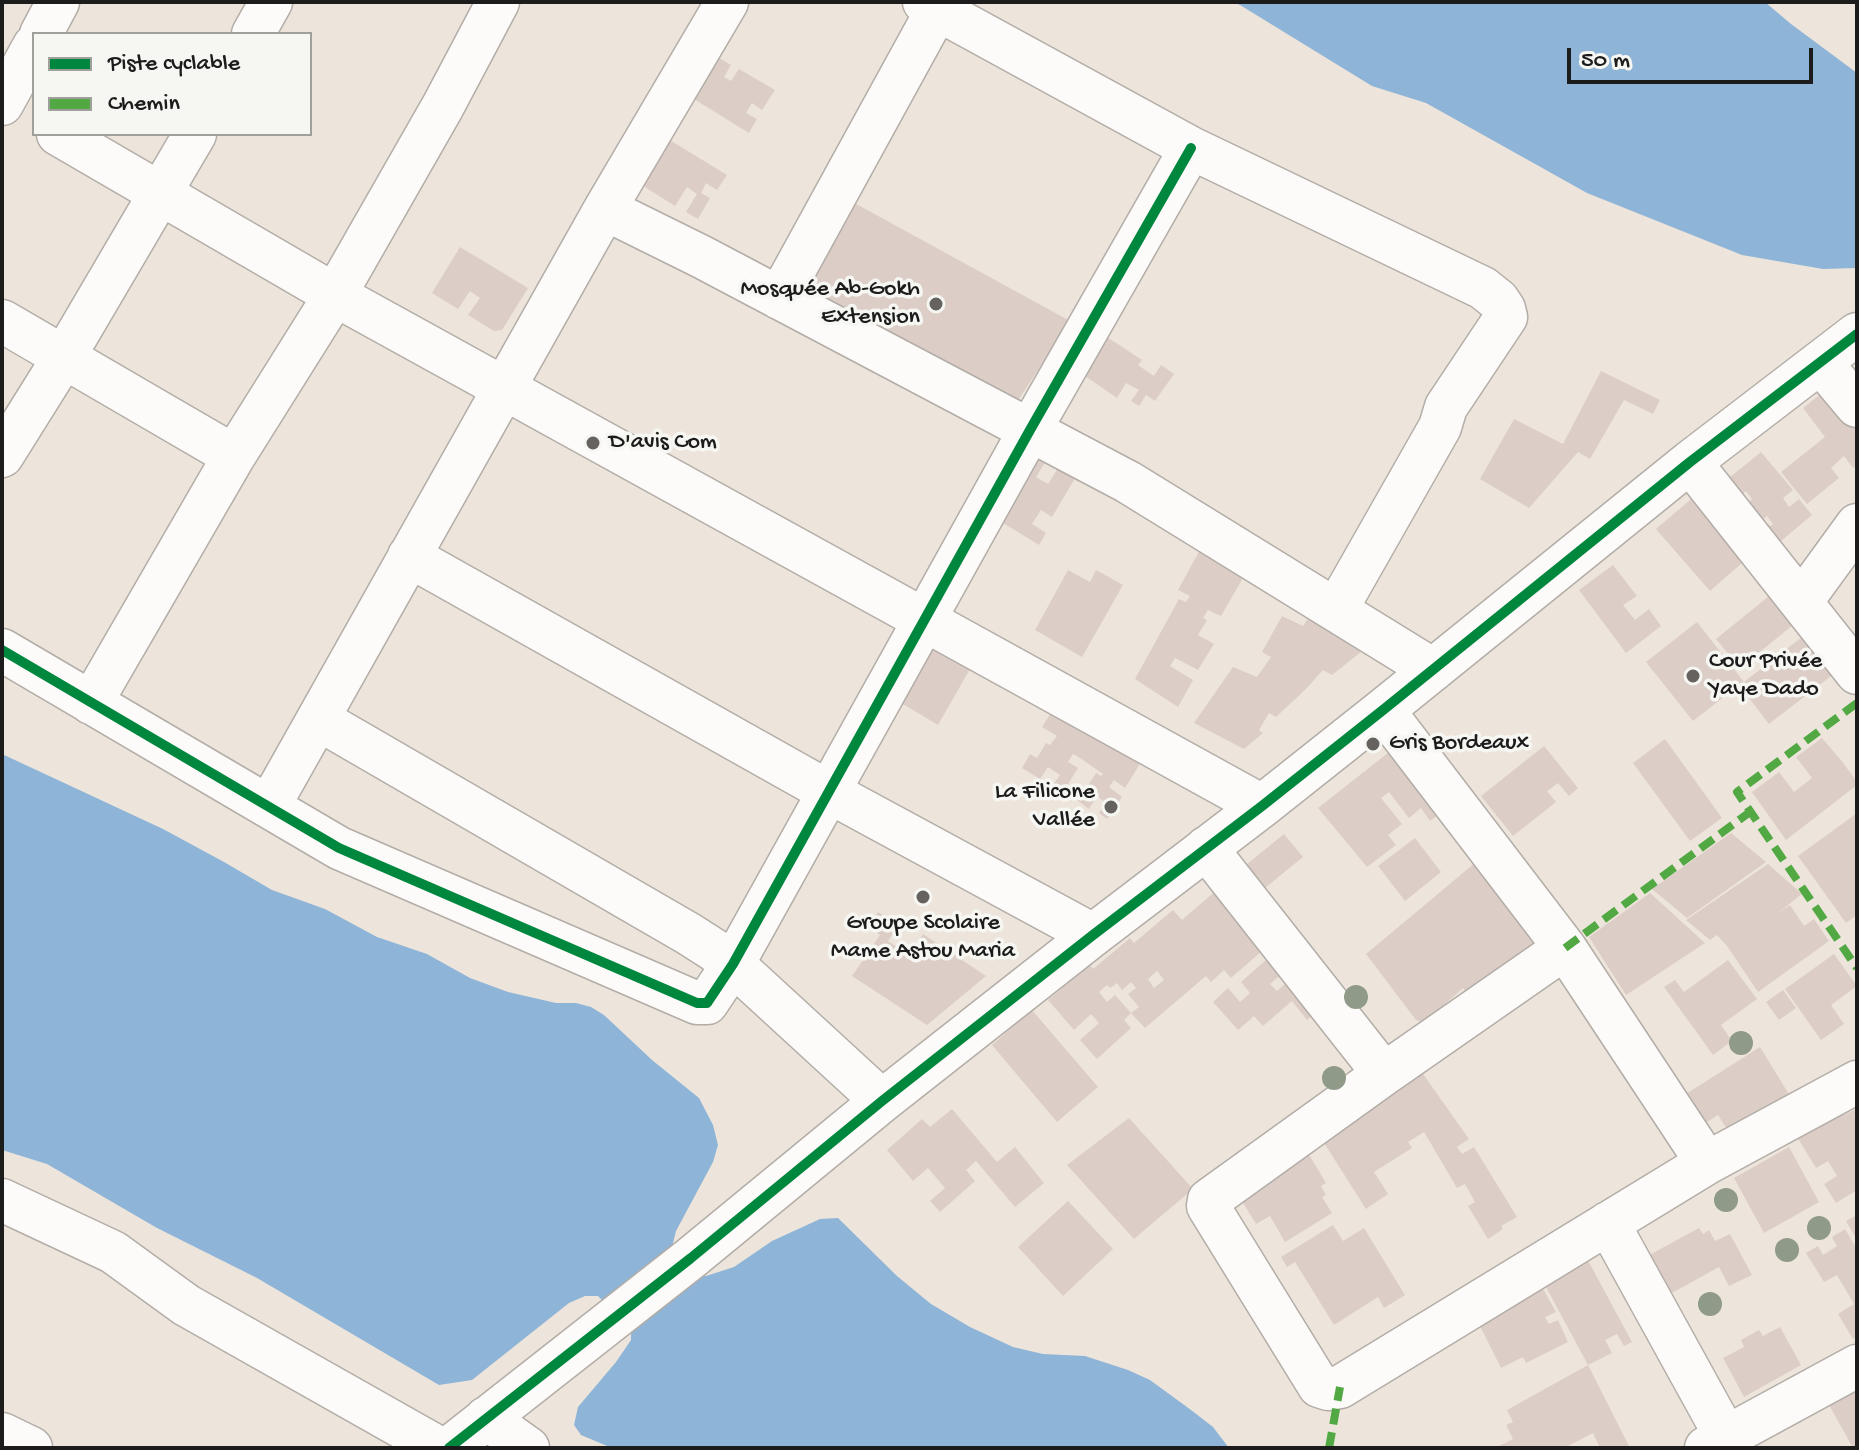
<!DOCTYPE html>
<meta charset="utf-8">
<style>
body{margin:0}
#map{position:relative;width:1859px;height:1450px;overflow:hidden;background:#ede5db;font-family:"Gochi Hand",sans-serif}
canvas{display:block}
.frame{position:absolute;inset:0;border:4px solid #1c1c1c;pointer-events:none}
.legend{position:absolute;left:32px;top:32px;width:280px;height:104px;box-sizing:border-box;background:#f6f6f2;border:2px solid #9f9f9c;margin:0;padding:10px 14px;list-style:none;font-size:24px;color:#1c1c1c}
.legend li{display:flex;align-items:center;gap:16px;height:40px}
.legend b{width:40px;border:2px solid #9f9f9c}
.scale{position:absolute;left:1567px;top:48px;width:246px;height:36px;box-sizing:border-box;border:4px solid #1c1c1c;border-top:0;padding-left:10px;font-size:24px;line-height:28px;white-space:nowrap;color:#1c1c1c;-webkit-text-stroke:6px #f6f6f2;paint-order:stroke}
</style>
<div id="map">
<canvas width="1859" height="1450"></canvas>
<div class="frame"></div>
<ul class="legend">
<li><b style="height:10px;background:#00873e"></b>Piste cyclable</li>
<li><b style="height:10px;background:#52a943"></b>Chemin</li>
</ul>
<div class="scale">50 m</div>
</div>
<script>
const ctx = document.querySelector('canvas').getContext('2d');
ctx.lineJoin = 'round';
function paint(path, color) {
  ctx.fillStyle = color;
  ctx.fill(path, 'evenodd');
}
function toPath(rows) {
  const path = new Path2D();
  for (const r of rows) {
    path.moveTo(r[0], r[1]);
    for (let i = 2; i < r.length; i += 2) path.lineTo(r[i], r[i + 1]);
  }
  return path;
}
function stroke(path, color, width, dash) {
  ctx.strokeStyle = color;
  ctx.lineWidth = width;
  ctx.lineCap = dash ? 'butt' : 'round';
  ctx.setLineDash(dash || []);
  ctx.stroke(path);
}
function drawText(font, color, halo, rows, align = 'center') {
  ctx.font = font + ' "Gochi Hand",sans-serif';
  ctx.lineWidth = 7;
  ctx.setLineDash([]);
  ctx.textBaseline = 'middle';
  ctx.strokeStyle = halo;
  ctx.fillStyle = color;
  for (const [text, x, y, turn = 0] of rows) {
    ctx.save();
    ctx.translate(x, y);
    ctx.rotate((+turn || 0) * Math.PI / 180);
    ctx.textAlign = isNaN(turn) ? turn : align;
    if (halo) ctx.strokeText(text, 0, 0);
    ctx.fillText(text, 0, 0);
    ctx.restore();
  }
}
paint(toPath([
 [1232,2,1765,2,1791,24,1857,73,1857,268,1823,269,1742,255,1587,193,1426,103,1372,86,1240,5],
 [2,754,163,829,224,862,272,890,325,909,377,937,427,954,470,978,508,992,556,1003,576,1003,591,1007,604,1015,652,1060,699,1098,713,1125,718,1145,713,1162,676,1231,672,1247,700,1275,706,1276,734,1267,772,1241,820,1219,838,1218,897,1276,931,1304,970,1327,1013,1347,1043,1354,1085,1356,1128,1370,1150,1380,1191,1410,1213,1427,1229,1448,612,1448,581,1435,574,1425,578,1407,616,1362,631,1340,631,1330,598,1296,585,1296,569,1303,472,1380,439,1385,257,1278,157,1228,47,1164,2,1150]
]), '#8eb4d7');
paint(toPath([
 [706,50,731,65,724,77,731,81,739,69,775,90,762,110,752,103,746,113,757,119,749,133,681,91],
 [660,134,727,175,717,190,706,183,701,193,710,198,698,219,686,212,697,194,687,187,675,206,632,179],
 [849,200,1070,321,1015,405,802,288],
 [460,247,528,288,502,330,494,331,468,315,480,298,470,291,458,309,432,293],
 [1107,337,1142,360,1138,365,1154,376,1161,365,1174,374,1155,401,1146,395,1139,406,1131,401,1139,390,1126,383,1117,398,1082,374],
 [1601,371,1660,400,1653,414,1624,400,1590,459,1578,452,1529,508,1480,479,1514,419,1563,444],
 [1836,382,1857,409,1857,465,1853,468,1844,456,1831,468,1839,478,1807,504,1781,472,1825,437,1803,408],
 [1035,448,1049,456,1036,477,1048,484,1060,465,1077,475,1052,517,1041,510,1032,524,1046,533,1039,545,993,517],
 [1761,452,1793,490,1783,498,1789,507,1799,499,1812,515,1775,546,1763,532,1773,524,1767,516,1759,523,1745,505,1752,499,1746,491,1737,498,1724,482],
 [1697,494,1750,556,1710,591,1656,529],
 [1202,546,1247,571,1221,616,1208,610,1203,618,1207,620,1198,635,1214,644,1198,670,1175,658,1170,666,1193,680,1178,707,1135,679,1179,599,1186,602,1190,596,1178,590],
 [1613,565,1637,596,1623,605,1635,620,1649,609,1661,626,1626,653,1579,590],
 [1068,570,1090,582,1096,570,1123,585,1082,657,1035,630],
 [1774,592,1798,621,1740,668,1716,639],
 [1315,608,1376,640,1332,675,1323,670,1306,689,1276,717,1269,713,1259,730,1263,733,1244,749,1194,723,1233,667,1257,677,1271,657,1262,652,1282,616,1303,626],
 [1697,622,1744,682,1811,630,1840,669,1769,724,1739,685,1693,721,1646,662],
 [934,639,974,662,938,725,898,701],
 [1059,700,1146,754,1125,788,1114,780,1109,787,1122,797,1107,819,1099,813,1106,803,1097,796,1089,809,1078,801,1096,773,1101,776,1103,774,1080,758,1073,754,1068,762,1078,768,1063,792,1053,785,1060,775,1048,767,1040,779,1022,768,1030,754,1037,758,1046,743,1050,745,1057,736,1042,727],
 [1822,738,1841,760,1857,782,1857,785,1786,840,1752,792,1779,772,1794,792,1812,778,1796,757],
 [1665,739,1722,818,1690,841,1633,763],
 [1544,746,1578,788,1569,796,1558,783,1547,791,1556,802,1513,836,1481,796],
 [1393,749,1453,803,1430,821,1421,808,1409,818,1389,792,1381,798,1402,824,1388,835,1396,845,1367,867,1318,808],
 [1857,813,1857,915,1846,923,1798,856],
 [1731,833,1766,862,1687,918,1652,889],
 [1284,834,1303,857,1260,892,1241,869],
 [1415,838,1441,872,1405,901,1378,866],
 [1488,852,1556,940,1538,952,1532,944,1499,968,1473,1001,1463,988,1427,1020,1421,1022,1416,1020,1366,954],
 [1768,864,1802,894,1778,913,1790,905,1804,926,1814,919,1829,941,1758,992,1727,946,1717,935,1710,940,1686,920],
 [1220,887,1270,944,1231,978,1224,970,1211,982,1206,976,1145,1028,1131,1013,1124,1020,1131,1028,1097,1059,1080,1040,1099,1023,1091,1014,1074,1030,1048,1000,1090,965,1093,969,1130,938,1134,943,1173,910,1182,920],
 [1157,971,1164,980,1154,988,1148,979],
 [1131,982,1136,988,1128,994,1139,1007,1131,1013,1115,995,1107,1002,1099,992,1107,985,1110,988,1117,983,1122,990],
 [1650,893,1705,943,1626,995,1589,937],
 [878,912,898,926,888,941,909,955,923,934,986,976,927,1025,852,976,880,935,869,927],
 [1276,951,1290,967,1270,984,1277,991,1293,977,1320,1010,1307,1020,1292,1001,1263,1026,1254,1016,1238,1030,1213,1002,1228,988,1240,1002,1250,993,1241,982],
 [1834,954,1857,986,1831,1005,1844,1024,1821,1040,1785,989],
 [1728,960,1757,999,1721,1025,1732,1041,1713,1055,1664,987,1675,980,1684,992],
 [1783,990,1796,1008,1779,1020,1766,1002],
 [1032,1010,1098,1087,1057,1122,992,1045],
 [1760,1047,1790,1096,1730,1134,1718,1115,1704,1124,1686,1094],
 [1416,1064,1469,1139,1457,1147,1462,1154,1474,1147,1517,1217,1501,1226,1503,1229,1488,1239,1468,1206,1475,1202,1465,1184,1457,1188,1424,1132,1408,1142,1412,1148,1374,1172,1388,1194,1366,1209,1319,1135],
 [952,1109,997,1162,1015,1147,1044,1183,1015,1207,976,1161,966,1170,975,1181,940,1212,930,1201,945,1188,928,1168,913,1181,887,1150,922,1119,930,1127],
 [1857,1109,1857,1190,1836,1203,1824,1184,1837,1176,1828,1161,1816,1168,1797,1137,1841,1110,1844,1115],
 [1129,1118,1193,1189,1134,1239,1067,1165],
 [1302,1143,1326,1183,1321,1186,1326,1195,1322,1197,1332,1213,1285,1242,1270,1216,1256,1224,1234,1188],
 [1789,1147,1819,1202,1764,1233,1734,1178],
 [1068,1201,1113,1249,1063,1296,1018,1247],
 [1857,1215,1857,1240,1846,1221],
 [1333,1225,1343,1241,1364,1228,1405,1295,1384,1308,1378,1297,1334,1325,1295,1262,1287,1267,1281,1257],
 [1699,1228,1703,1234,1709,1230,1715,1241,1730,1234,1752,1275,1729,1286,1719,1267,1663,1298,1642,1259],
 [1845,1229,1857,1249,1857,1336,1853,1339,1838,1314,1854,1304,1837,1275,1824,1282,1806,1253,1818,1246,1823,1255,1837,1246,1832,1237],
 [1584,1253,1632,1342,1624,1346,1617,1334,1605,1340,1612,1353,1588,1365,1630,1448,1600,1448,1593,1433,1568,1446,1569,1448,1495,1448,1513,1439,1506,1425,1513,1422,1507,1410,1588,1365,1540,1276],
 [1541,1285,1556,1312,1545,1317,1549,1324,1558,1320,1568,1342,1526,1363,1523,1357,1501,1368,1476,1318],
 [1780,1327,1801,1365,1744,1397,1723,1358,1744,1347,1741,1340,1759,1330,1763,1336],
 [1857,1386,1857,1448,1853,1448,1828,1403]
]), '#dccdc7');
const minor = toPath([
 [924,2,1191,148,1483,288,1498,300,1504,309,1506,317,1446,407,1440,427,1336,610],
 [41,34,58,2],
 [253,34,271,2],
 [2,104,34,46],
 [58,134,335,295,1262,806],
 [605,209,702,257,1128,482,1433,670],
 [779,298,937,10],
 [2,321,234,456],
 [1821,363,1857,406],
 [2,456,64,357,195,134],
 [1690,462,1857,673],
 [409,556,829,792,1093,935],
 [1801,602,1857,525],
 [2,650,339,848,697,1003,707,1003,733,964,1030,430,1191,148],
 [91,703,234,456,335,295,443,106,498,2],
 [1383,710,1565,948,1707,1163],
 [318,719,689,934,714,950,747,977,882,1101],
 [269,806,605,209,727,2],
 [1206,848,1384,1074],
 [1565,948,1384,1074,1209,1200,1208,1206,1319,1386,1328,1389,1340,1387,1707,1163,1857,1082],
 [2,1200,113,1252,186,1305,439,1448],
 [1608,1223,1726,1437],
 [486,1418,528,1448],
 [2,1434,31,1448],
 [449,1448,691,1258,882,1101,1093,935,1262,806,1383,710,1690,462,1857,334],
 [1706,1448,1857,1366]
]);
stroke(minor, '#b3ada7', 45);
stroke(minor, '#fcfbfa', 42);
stroke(toPath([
 [1857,703,1737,792,1857,968],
 [1565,948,1750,812],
 [1329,1448,1340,1387]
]), '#52a943', 8, [16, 8]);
stroke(toPath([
 [2,650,339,848,697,1003,707,1003,733,964,1030,430,1191,148],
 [449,1448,691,1258,882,1101,1093,935,1262,806,1383,710,1690,462,1857,334]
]), '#00873e', 10);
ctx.fillStyle = '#909a88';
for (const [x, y] of [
 [1356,997],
 [1741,1043],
 [1334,1078],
 [1726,1200],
 [1819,1228],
 [1787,1250],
 [1710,1304]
]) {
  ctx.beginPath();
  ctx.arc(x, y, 12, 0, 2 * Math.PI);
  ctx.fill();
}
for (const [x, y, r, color] of [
 [936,304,8,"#65625f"],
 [593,443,8,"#65625f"],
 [1693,676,8,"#65625f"],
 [1373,744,8,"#65625f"],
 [1111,807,8,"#65625f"],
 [923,897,8,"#65625f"]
]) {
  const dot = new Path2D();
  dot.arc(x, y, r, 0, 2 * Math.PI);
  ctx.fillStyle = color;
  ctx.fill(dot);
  stroke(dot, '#f6f6f2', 3);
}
drawText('24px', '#1c1c1c', '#f6f6f2', [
 ["Mosquée Ab-Gokh",920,290,"right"],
 ["Extension",920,318,"right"],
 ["D'avis Com",609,443],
 ["Cour Privée",1709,662],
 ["Yaye Dado",1709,690],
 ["Gris Bordeaux",1389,744],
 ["La Filicone",1095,793,"right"],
 ["Vallée",1095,821,"right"],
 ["Groupe Scolaire",923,924,"center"],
 ["Mame Astou Maria",923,952,"center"]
], 'left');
</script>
